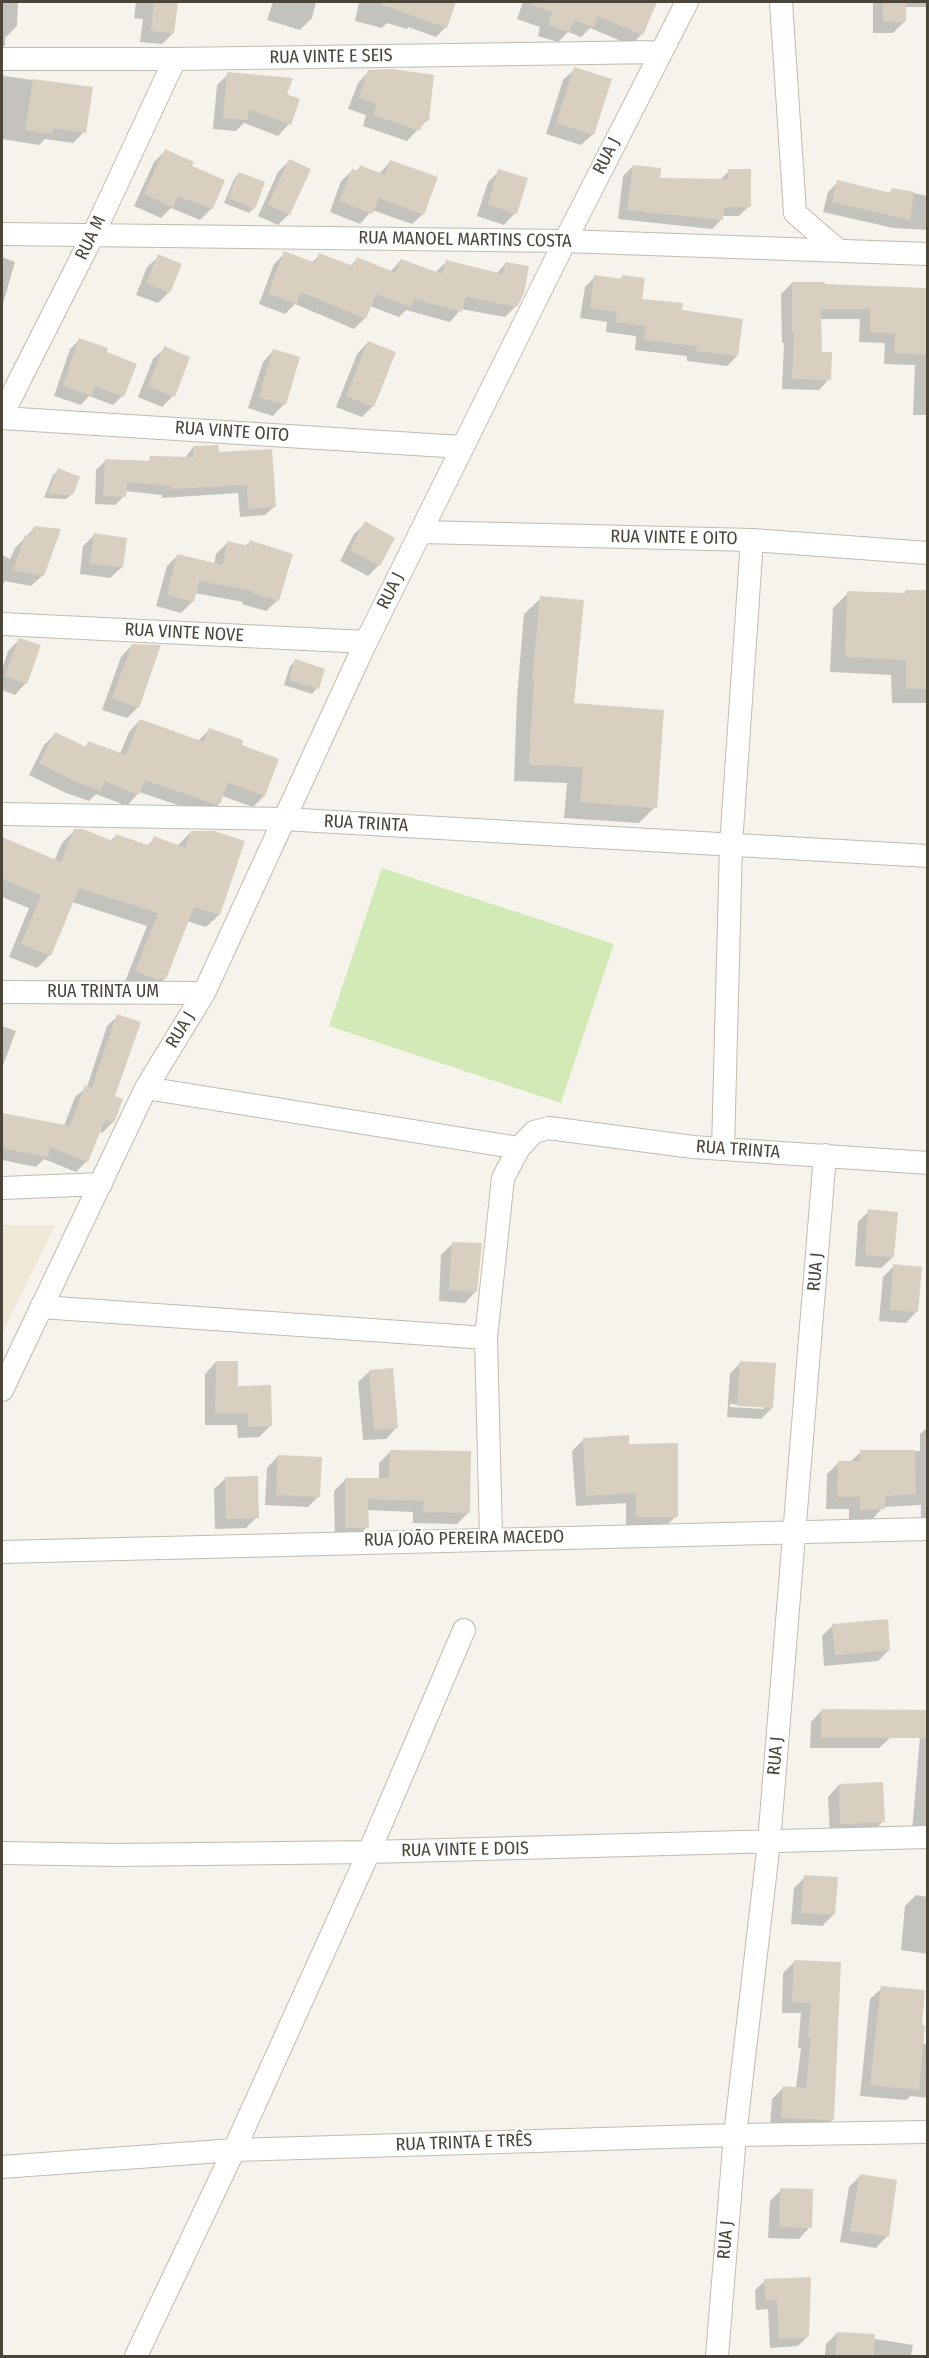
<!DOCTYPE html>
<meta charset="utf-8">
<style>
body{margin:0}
#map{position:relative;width:929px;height:2358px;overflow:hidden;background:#f6f3ec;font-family:"Fira Sans Condensed",sans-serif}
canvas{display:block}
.frame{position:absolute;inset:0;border:3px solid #4b4439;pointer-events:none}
</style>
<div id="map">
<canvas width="929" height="2358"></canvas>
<div class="frame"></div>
</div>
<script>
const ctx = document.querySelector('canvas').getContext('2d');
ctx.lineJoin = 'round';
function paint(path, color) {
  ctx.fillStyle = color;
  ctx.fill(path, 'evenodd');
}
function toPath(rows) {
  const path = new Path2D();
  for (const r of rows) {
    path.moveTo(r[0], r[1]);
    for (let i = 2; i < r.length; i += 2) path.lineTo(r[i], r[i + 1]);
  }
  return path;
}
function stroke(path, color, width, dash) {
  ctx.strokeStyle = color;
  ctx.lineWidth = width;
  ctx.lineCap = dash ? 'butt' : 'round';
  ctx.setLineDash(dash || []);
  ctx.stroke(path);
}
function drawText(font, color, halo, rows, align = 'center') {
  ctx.font = font + ' "Fira Sans Condensed",sans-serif';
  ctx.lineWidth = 4.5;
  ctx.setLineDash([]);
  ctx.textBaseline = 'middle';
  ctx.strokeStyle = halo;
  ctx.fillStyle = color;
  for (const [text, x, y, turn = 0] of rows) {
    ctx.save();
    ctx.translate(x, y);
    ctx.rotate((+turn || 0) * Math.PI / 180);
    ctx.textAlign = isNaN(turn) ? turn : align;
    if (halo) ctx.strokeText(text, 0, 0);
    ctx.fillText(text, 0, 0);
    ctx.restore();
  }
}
paint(toPath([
 [2,1225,55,1225,2,1334]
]), '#efe8d6');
paint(toPath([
 [382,868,614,944,561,1103,329,1026]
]), '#d2eab5');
paint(toPath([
 [2,2,18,2,17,26,5,38,5,45,2,48],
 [136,2,176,2,173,33,162,44,140,42,143,19,134,18],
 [273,2,316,2,312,18,300,30,267,20],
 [359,2,454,2,446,27,436,37,408,27,407,29,387,23,382,28,355,21],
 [523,2,655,2,642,34,631,45,590,28,581,37,568,32,558,42,538,36,540,27,517,19],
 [873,2,928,2,928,7,905,7,904,22,893,33,873,33],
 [575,69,593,134,581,145,546,134,563,80],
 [369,71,427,120,407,141,363,126,366,115,348,109,358,83],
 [2,73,4,76,91,88,84,132,73,143,45,139,39,145,2,139],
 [228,74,299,100,289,124,278,136,244,123,236,131,213,129,217,85],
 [165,151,212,208,200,220,171,208,161,218,134,206,154,162],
 [289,161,289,214,278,225,258,216,278,172],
 [390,162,423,214,412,224,372,210,360,224,330,212,341,181,352,171,355,172,360,167,379,174],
 [633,166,658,179,719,181,729,171,749,206,739,216,722,216,722,219,712,229,618,219,623,176],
 [499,171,515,213,504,225,477,216,488,182],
 [239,173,254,208,249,213,224,203,234,179],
 [838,182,888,194,893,189,928,196,928,230,893,228,823,212,828,192],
 [285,253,311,263,320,255,349,267,357,259,390,272,401,260,436,272,447,261,496,274,506,263,516,306,505,317,461,309,450,322,406,310,399,317,370,306,365,318,354,329,295,304,285,314,259,304,274,264],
 [159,256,169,292,158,303,136,295,147,267],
 [2,257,15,262,2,307],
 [623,276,640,300,681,312,737,356,727,366,687,361,687,356,635,350,636,336,606,332,607,322,580,318,585,287,595,277,619,280],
 [792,283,928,289,928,415,913,415,915,365,884,364,885,343,859,342,860,319,820,319,821,353,829,379,819,390,782,389,784,343,782,343,781,294],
 [79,340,105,353,122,396,113,405,89,396,81,405,54,396,70,349],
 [368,342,373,406,362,417,336,407,357,354],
 [165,348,173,396,162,407,138,397,153,359],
 [274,350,284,404,273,416,248,408,263,362],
 [193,447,217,454,274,507,265,515,240,517,238,493,162,498,162,495,125,491,124,496,115,505,95,504,96,470,105,461,146,463,151,458,185,458],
 [59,470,72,494,66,499,44,498,53,475],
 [366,523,379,565,368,576,340,561,354,534],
 [35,527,43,575,31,586,5,581,2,585,2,555,10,559,15,548],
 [94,535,122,567,110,578,80,574,83,546],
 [250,542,278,600,266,611,242,604,243,602,195,593,192,602,181,613,156,606,167,566,178,555,214,565,216,554,227,543,245,546],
 [928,591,928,703,892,703,891,675,830,672,833,608,848,593,903,594,906,592],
 [541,598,573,704,655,807,639,823,564,818,567,783,514,781,517,697,524,614],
 [19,640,26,683,15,695,2,690,2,670,8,651],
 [132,645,138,707,127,718,102,710,121,657],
 [295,661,323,670,317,688,312,694,284,685,290,666],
 [140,720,198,741,209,730,240,746,264,796,253,807,222,796,219,804,208,815,139,792,127,806,96,794,89,801,66,793,29,775,44,745,56,733,84,748,88,743,120,754,129,732],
 [75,830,110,841,116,836,147,846,155,838,178,845,191,832,243,842,219,915,206,927,187,921,165,978,152,992,124,984,147,926,72,902,50,955,37,968,9,957,29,908,2,897,2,839,54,861,62,843],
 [118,1016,113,1122,102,1133,99,1131,87,1161,76,1172,44,1159,36,1167,2,1160,2,1115,64,1126,75,1097,87,1087,107,1026],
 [2,1026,16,1031,2,1068],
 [869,1211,893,1257,881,1268,855,1266,858,1222],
 [453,1243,476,1291,465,1303,439,1301,441,1255],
 [894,1266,917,1311,906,1323,879,1321,883,1277],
 [216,1362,270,1426,259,1437,238,1438,237,1425,205,1425,205,1374],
 [741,1362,772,1408,761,1419,727,1417,730,1374],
 [730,1404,764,1406,764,1409,730,1407],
 [370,1371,397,1427,386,1439,363,1440,358,1382],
 [928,1427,928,1526,921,1526,921,1505,883,1507,871,1521,849,1521,849,1509,826,1509,827,1474,839,1462,850,1462,861,1452,920,1451,920,1434],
 [584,1439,628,1445,676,1516,665,1527,626,1528,626,1503,576,1506,572,1451],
 [391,1451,468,1513,457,1524,413,1523,413,1512,367,1510,367,1527,356,1538,335,1539,334,1491,345,1480,379,1479,379,1463],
 [278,1456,319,1496,308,1507,265,1505,267,1468],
 [226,1478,257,1517,246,1528,215,1529,214,1489],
 [833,1625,889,1650,878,1661,824,1666,822,1636],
 [822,1710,891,1737,879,1748,810,1748,811,1722],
 [928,1729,928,1832,912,1831,920,1736],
 [839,1785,883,1821,872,1833,830,1834,828,1797],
 [805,1877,833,1915,822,1926,791,1924,794,1888],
 [916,1895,928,1897,928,1954,901,1950,905,1906],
 [794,1962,839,1963,833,2119,822,2131,770,2128,772,2099,784,2087,796,2088,801,2048,798,2048,801,2013,782,2013,783,1973],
 [882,1988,920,2027,922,2044,928,2044,928,2098,911,2096,906,2100,860,2096,870,1999],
 [860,2176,887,2236,876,2248,840,2242,849,2187],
 [781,2190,810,2227,799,2239,768,2238,770,2201],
 [765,2281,807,2337,798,2346,770,2348,768,2309,756,2310,755,2290],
 [837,2333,913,2345,911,2356,825,2356,826,2344]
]), '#0003');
paint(toPath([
 [154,2,178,2,174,33,151,31],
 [382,2,456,2,447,28,382,5],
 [533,2,657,2,643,35,598,16,594,27,574,20,570,32,548,25,552,12,532,5],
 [883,2,906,2,906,22,883,22],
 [574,67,612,79,594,135,556,123],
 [392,69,434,75,429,121,424,120,420,131,373,115,377,104,359,98,368,70],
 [227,72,293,78,287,94,300,99,291,125,249,109,248,120,223,118],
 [33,79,93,87,86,133,53,128,52,134,25,130],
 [165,149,194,162,192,166,225,180,213,209,178,196,173,208,144,194],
 [289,159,311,169,290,215,268,205],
 [390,160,438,177,424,215,379,198,372,214,339,201,352,169,358,171,360,165,385,175],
 [633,165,661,168,660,178,728,179,728,169,751,169,751,207,724,207,723,220,627,210],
 [498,169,528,178,517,214,488,205],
 [239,172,265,182,255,209,228,198],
 [837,180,891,193,892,188,914,192,910,220,832,202],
 [284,251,315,263,319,253,353,266,357,257,396,273,401,259,442,274,446,260,503,274,506,262,529,266,524,293,517,307,466,297,462,312,414,299,411,307,376,294,366,319,301,292,297,304,268,294],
 [158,254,182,264,170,293,146,283],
 [594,275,622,279,622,275,645,278,642,299,683,303,682,310,743,319,738,356,696,351,697,346,644,340,646,326,615,322,617,312,590,308],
 [792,282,825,282,825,284,927,288,927,355,894,353,895,333,870,332,870,309,821,309,822,352,832,352,831,380,792,379,794,333,792,333],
 [79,338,108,348,107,352,137,364,124,397,95,386,92,396,63,386],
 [368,341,396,352,374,407,346,396],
 [164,346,190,357,175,397,148,386],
 [273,349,300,357,286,405,259,397],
 [218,445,219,452,272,449,276,507,248,509,247,485,171,489,171,486,127,482,126,497,103,496,105,459,150,461,150,456,193,457,193,446],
 [58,468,80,477,73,495,48,494],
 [365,521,395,538,380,566,350,550],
 [34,526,61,529,44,576,13,570,25,535,30,536],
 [94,533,127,538,123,567,90,564],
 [249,540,293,554,279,601,252,593,253,591,199,581,194,602,167,595,177,554,223,565,227,541,250,546],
 [905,590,927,590,927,689,906,689,906,660,845,657,847,591,905,593],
 [540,596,584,600,574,703,664,710,657,808,580,802,583,767,529,765,534,681,532,681],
 [19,638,41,645,27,684,5,676],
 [132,644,161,645,139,708,112,698],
 [295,659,325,669,319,689,289,680],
 [140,719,204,742,209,728,243,740,242,745,279,759,265,796,228,783,220,804,215,804,145,780,139,795,104,781,101,791,77,782,39,763,55,732,86,747,88,741,126,755],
 [74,829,83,829,113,841,116,834,150,846,154,836,185,848,191,831,214,831,245,841,220,915,194,907,166,979,156,979,135,971,158,913,79,888,51,956,21,944,41,895,2,879,2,837,61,862],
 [117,1014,141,1022,115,1096,123,1099,114,1123,105,1120,88,1162,50,1147,48,1157,2,1148,2,1113,70,1126,85,1085,92,1088],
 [868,1209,898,1212,894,1257,865,1255],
 [452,1242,482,1243,477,1292,449,1290],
 [893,1264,922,1267,918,1312,890,1310],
 [216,1361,238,1361,238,1386,271,1385,272,1426,248,1427,248,1414,215,1414],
 [740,1361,776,1363,773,1408,737,1406],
 [393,1368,398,1428,374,1430,369,1370],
 [629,1435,629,1444,678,1443,678,1517,636,1517,636,1493,586,1496,583,1438],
 [390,1450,471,1451,470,1513,423,1512,424,1501,368,1499,369,1528,345,1528,345,1478,389,1478],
 [860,1450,915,1450,916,1494,885,1496,885,1509,860,1510,860,1497,837,1497,838,1461,860,1461],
 [278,1455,322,1457,320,1497,276,1495],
 [258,1476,259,1518,226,1519,225,1477],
 [888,1619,890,1650,835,1655,832,1624],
 [821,1709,927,1710,927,1738,821,1738],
 [883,1782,885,1822,840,1824,839,1784],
 [804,1875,838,1877,835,1915,801,1913],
 [794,1960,841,1962,834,2120,781,2118,783,2086,806,2088,811,2037,808,2037,811,2003,792,2002],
 [881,1986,925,1990,922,2025,925,2026,919,2090,870,2085],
 [860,2174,897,2180,889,2237,850,2231],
 [780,2188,813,2189,812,2228,779,2227],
 [811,2277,809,2337,779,2339,777,2300,765,2301,764,2279],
 [837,2332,875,2334,874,2356,835,2356]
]), '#d8cfc1');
const street = toPath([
 [781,2,795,213,839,251],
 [2,59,175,59,660,52],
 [2,234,565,241,928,254],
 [2,415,93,235,175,59],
 [2,418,462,447],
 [421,532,752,540,928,553],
 [2,624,366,642],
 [2,814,283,819,928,856],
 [2,992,204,993],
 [146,1088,519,1148],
 [723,1149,731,845,752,540],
 [2,1188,101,1184],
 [41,1307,486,1338],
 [2,1390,146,1088,204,993,366,642,565,241,687,2],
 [491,1538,486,1338,503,1178,519,1148,534,1132,549,1128,693,1147,928,1163],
 [2,1552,928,1529],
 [2,1853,117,1855,369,1852,928,1837],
 [2,2167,234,2150,735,2135,928,2132],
 [136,2356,234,2150,369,1852,464,1630],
 [717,2356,735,2135,769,1842,825,1155]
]);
stroke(street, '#c2bbae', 24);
stroke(street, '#fff', 22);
drawText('18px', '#4b4439', '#fff', [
 ["RUA VINTE E SEIS",331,57,-1],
 ["RUA J",607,156,-63],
 ["RUA M",91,238,-64],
 ["RUA MANOEL MARTINS COSTA",465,240,1],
 ["RUA VINTE OITO",232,432,4],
 ["RUA VINTE E OITO",674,538,1],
 ["RUA J",391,591,-64],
 ["RUA VINTE NOVE",184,633,3],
 ["RUA TRINTA",366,824,3],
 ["RUA TRINTA UM",103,992],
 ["RUA J",181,1030,-59],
 ["RUA TRINTA",738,1150,4],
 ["RUA J",816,1272,-85],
 ["RUA JOÃO PEREIRA MACEDO",464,1539,-1],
 ["RUA J",776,1756,-85],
 ["RUA VINTE E DOIS",465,1850,-1],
 ["RUA TRINTA E TRÊS",464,2143,-2],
 ["RUA J",726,2240,-85]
]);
</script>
